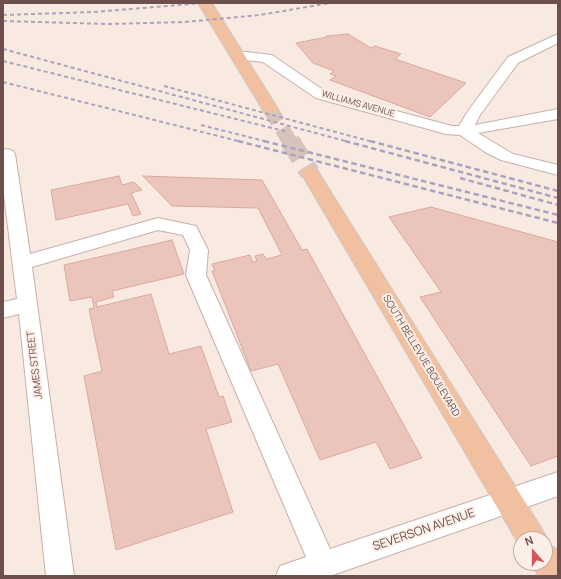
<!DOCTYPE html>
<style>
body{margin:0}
#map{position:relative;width:561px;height:579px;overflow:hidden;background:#f9eae1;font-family:Manrope,sans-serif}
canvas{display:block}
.frame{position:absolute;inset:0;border:4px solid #6d4f4b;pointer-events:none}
.north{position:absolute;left:513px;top:531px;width:40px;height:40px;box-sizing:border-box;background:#fcefe7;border:1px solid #c3afa9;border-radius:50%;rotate:339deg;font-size:11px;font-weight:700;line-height:16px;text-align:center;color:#6d4f4b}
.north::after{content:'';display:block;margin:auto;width:14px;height:18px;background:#d55455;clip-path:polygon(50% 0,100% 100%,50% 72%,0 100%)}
</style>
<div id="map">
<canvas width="561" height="579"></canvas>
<div class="frame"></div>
<div class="north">N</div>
</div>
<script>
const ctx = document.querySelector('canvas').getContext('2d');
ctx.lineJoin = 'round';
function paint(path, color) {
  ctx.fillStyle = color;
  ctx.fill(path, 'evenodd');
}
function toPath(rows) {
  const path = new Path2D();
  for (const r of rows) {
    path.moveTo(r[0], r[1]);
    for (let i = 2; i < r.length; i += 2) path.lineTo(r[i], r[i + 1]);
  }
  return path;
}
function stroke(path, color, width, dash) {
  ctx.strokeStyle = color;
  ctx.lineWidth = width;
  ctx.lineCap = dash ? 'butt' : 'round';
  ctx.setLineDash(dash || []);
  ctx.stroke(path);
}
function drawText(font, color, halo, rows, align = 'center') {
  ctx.font = font + ' Manrope,sans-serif';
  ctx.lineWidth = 4;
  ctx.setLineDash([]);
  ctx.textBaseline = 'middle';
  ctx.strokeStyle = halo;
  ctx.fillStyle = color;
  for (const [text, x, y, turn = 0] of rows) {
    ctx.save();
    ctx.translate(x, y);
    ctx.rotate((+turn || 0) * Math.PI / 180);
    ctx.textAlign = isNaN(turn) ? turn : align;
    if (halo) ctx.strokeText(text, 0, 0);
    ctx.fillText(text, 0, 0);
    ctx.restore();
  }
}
const building = toPath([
 [348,34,371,48,375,46,401,54,395,59,466,83,430,117,330,80,336,76,330,74,334,71,313,63,296,43,327,37,326,36,348,34],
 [119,176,122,185,134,182,142,190,131,193,141,214,133,216,128,204,56,220,51,190,119,176],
 [143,176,262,180,302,250,307,249,422,458,390,469,376,442,320,460,278,364,251,371,212,271,215,271,212,264,250,255,253,262,257,261,255,256,263,254,266,259,282,255,258,208,172,206,143,176],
 [431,207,558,242,558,456,531,466,420,297,441,292,389,217,431,207],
 [172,240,184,274,112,291,114,297,96,302,97,307,151,294,169,354,201,346,219,397,223,396,232,422,206,429,233,512,116,550,84,376,102,371,89,309,94,308,92,297,70,301,64,265,172,240]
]);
paint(building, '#ebc4bc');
stroke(building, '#dba89f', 1);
stroke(toPath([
 [270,109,290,142]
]), '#d6c3bc', 15, [15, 8]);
stroke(toPath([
 [290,141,310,173]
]), '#d6c3bc', 20, [20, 10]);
const minor = toPath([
 [558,34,558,43,518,63,480,115,475,125,558,109,558,119,478,133,513,154,558,165,558,175,501,160,485,152,460,135,446,134,316,98,263,62,237,59,232,58,230,55,232,52,237,51,272,55,326,92,452,126,459,126,468,111,508,57,558,34],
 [7,149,13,151,15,154,30,254,158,218,196,226,208,250,206,275,330,549,558,472,558,496,330,576,276,576,280,566,306,557,186,275,190,250,183,235,158,230,32,267,74,576,46,576,19,314,3,318,3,302,17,299,3,187,3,150,7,149]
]);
const major = toPath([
 [198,3,212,3,278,109,276,112,270,114,264,112,198,3],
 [310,167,317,169,319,173,542,529,547,539,545,543,545,539,521,539,521,548,301,173,303,169,310,167],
 [545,544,556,548,558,552,558,576,538,576,532,563,545,563,545,544]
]);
stroke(minor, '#c7b0aa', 2);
stroke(major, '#d3cac9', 2);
paint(minor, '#fff');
paint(major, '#f0c0a0');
stroke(toPath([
 [3,15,94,12,203,3],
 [3,21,108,24,184,22,260,15,330,3],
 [3,49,349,142],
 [3,61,288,132],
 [3,82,242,142],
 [164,86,373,142],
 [201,125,268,142]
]), '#aba2c0', 2, [4, 3]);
stroke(toPath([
 [238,141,558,223],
 [264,141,558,215],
 [345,141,558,198],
 [370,141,558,191],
 [460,178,558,205]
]), '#aba2c0', 2.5, [5.5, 3.5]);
drawText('9px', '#6d4f4b', '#fcefe7', [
 ["WILLIAMS AVENUE",358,104,16]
]);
drawText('10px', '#6d4f4b', '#fcefe7', [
 ["SOUTH BELLEVUE BOULEVARD",421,356,59],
 ["JAMES STREET",35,365,-97]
]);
drawText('12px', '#6d4f4b', '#fcefe7', [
 ["SEVERSON AVENUE",424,530,-19]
]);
</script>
